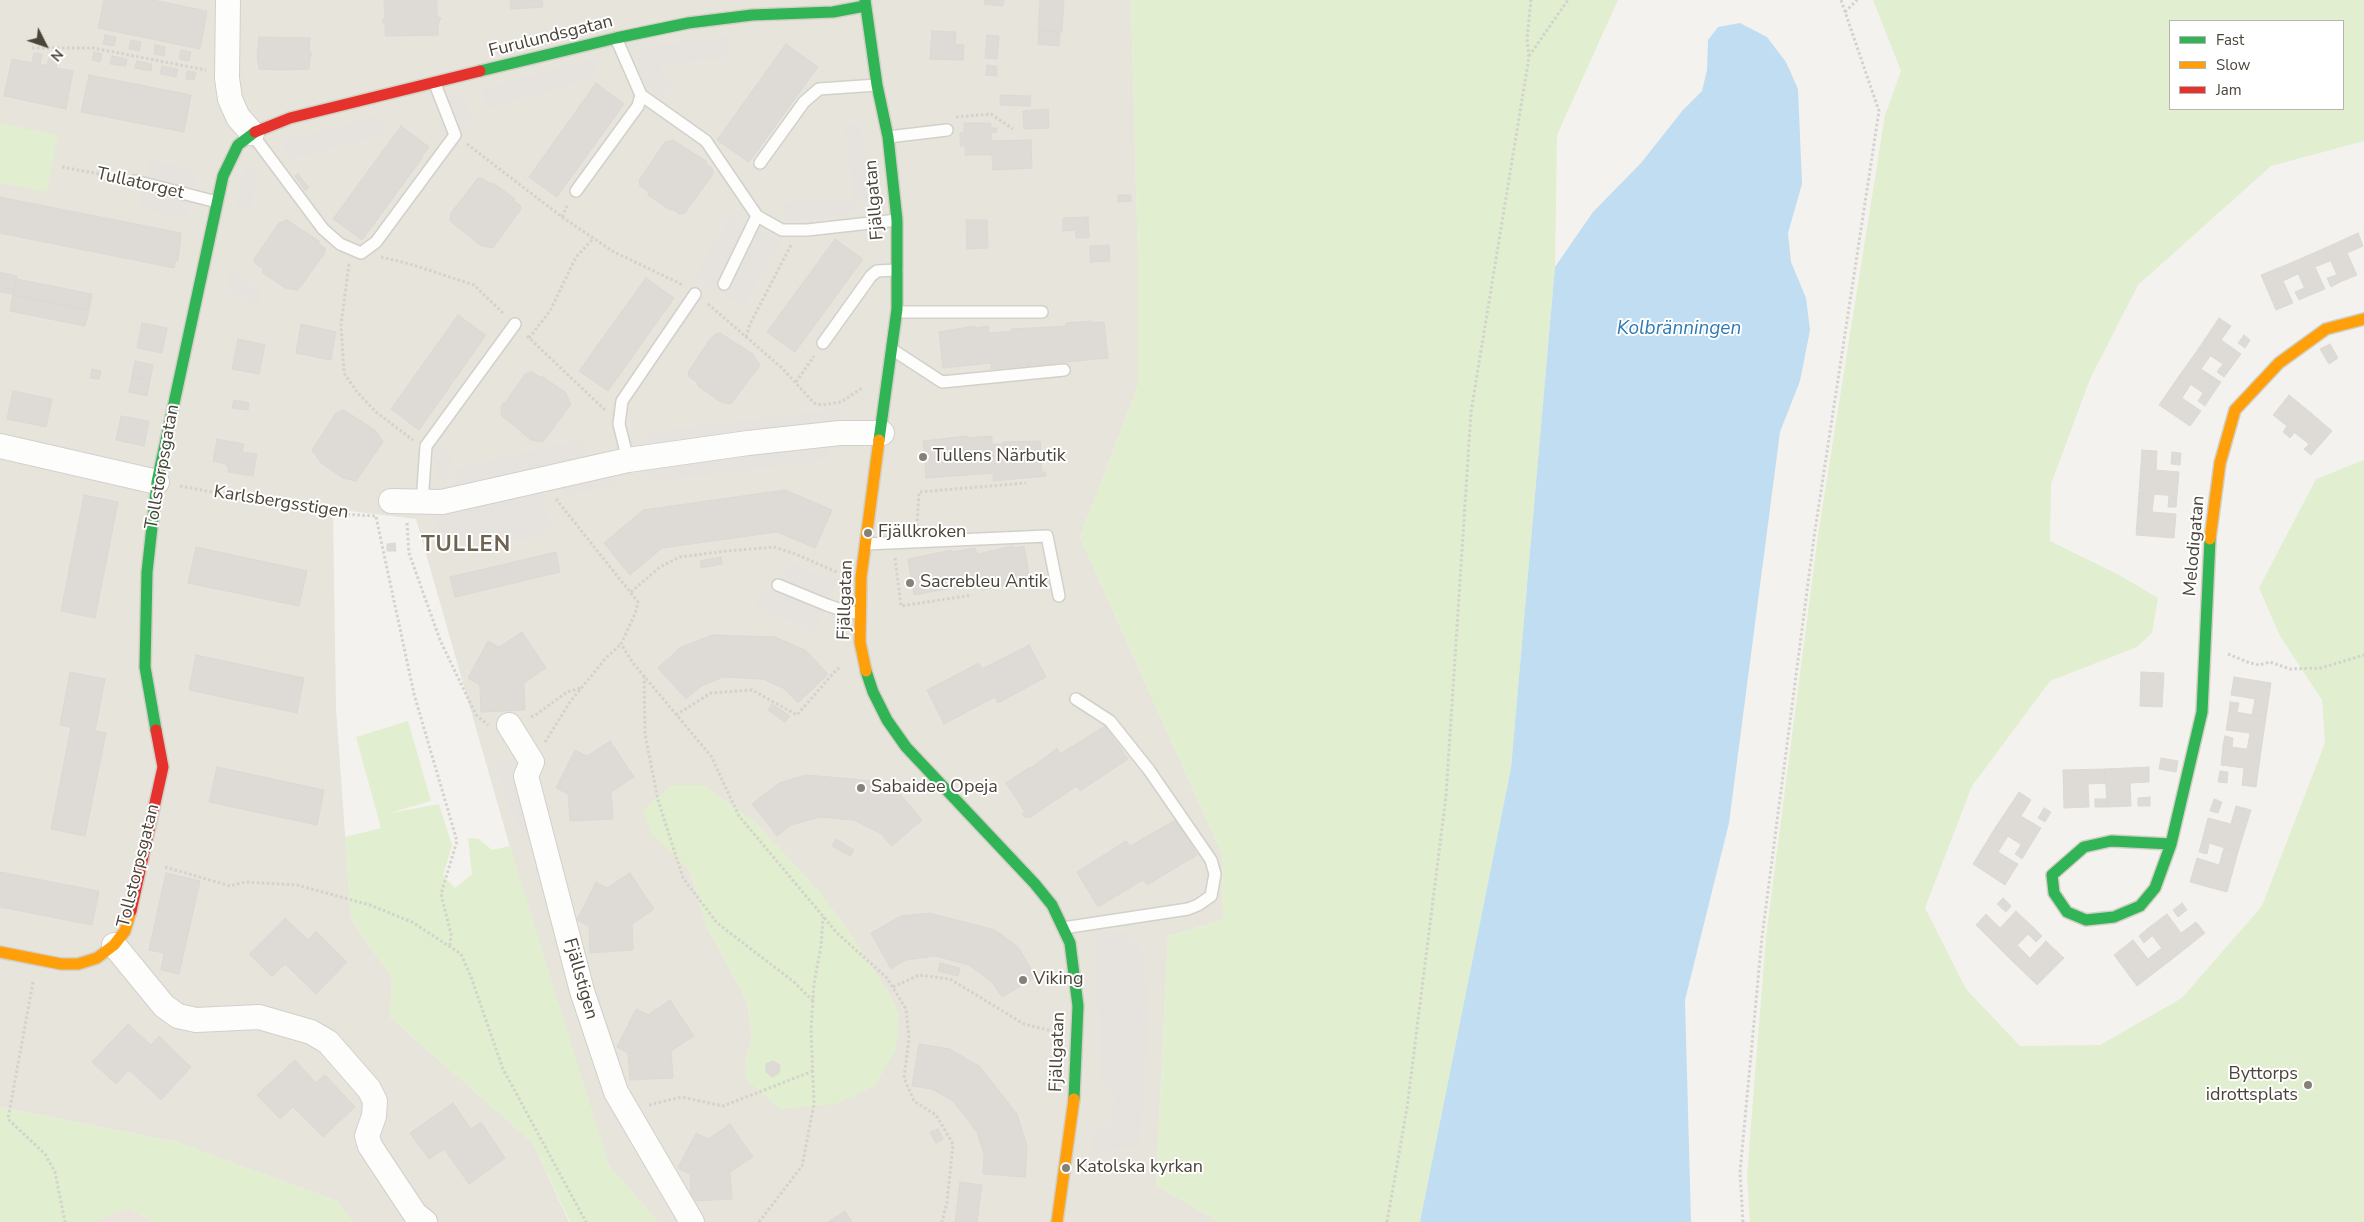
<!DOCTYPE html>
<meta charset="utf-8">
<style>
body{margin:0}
#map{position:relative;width:2364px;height:1222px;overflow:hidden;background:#f4f2ee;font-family:"Nunito Sans",sans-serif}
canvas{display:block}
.legend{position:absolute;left:2169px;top:20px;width:175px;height:90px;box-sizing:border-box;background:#fff;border:1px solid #b7b4b0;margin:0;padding:6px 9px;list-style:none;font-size:15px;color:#4b4439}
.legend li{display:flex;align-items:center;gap:10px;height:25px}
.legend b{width:25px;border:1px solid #b7b4b0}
.north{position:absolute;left:20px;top:20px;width:50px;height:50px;-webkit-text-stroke:4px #fff;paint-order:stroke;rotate:131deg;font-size:14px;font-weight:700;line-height:20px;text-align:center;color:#4b4439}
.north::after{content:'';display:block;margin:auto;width:18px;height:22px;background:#4b4439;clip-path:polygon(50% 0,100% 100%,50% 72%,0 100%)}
</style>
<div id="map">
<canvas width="2364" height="1222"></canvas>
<ul class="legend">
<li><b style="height:6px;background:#30b455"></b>Fast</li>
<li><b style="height:6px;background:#ff9f0a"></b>Slow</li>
<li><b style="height:6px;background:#e5322d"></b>Jam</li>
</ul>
<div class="north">N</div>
</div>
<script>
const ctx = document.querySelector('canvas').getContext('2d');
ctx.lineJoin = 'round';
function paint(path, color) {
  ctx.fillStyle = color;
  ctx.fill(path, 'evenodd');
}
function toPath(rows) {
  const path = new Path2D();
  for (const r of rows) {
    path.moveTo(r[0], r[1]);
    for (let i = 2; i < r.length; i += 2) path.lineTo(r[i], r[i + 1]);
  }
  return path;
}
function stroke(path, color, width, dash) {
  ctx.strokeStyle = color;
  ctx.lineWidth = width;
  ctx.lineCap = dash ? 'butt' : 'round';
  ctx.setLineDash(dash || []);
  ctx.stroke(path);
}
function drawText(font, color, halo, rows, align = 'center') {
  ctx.font = font + ' "Nunito Sans",sans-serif';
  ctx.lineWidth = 4;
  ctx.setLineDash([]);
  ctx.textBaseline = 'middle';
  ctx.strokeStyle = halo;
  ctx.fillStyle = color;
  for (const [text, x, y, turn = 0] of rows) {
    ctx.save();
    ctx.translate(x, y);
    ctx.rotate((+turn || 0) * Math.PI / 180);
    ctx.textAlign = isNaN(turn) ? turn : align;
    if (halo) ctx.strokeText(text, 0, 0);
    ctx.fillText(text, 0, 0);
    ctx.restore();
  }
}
paint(toPath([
 [0,0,1131,0,1138,258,1138,386,1080,537,1222,854,1223,920,1168,936,1156,1185,1219,1222,658,1222,609,1166,522,889,416,519,333,509,336,707,351,919,392,978,390,1017,533,1143,569,1222,353,1222,337,1201,176,1142,0,1107],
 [753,820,818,891,847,929,889,994,899,1016,745,1063,752,1038,747,1001,707,927,690,871]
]), '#e7e4dc');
paint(toPath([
 [128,1207,154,1222,92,1222]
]), '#eae5da');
paint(toPath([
 [1131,0,1618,0,1557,135,1555,267,1511,768,1420,1222,1219,1222,1156,1185,1168,936,1223,920,1222,854,1080,537,1138,386,1138,258],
 [1873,0,2364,0,2364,141,2271,166,2138,285,2090,379,2051,484,2050,541,2119,575,2158,598,2152,633,2137,647,2050,681,1972,786,1925,908,1966,989,2020,1046,2100,1045,2182,998,2262,906,2325,743,2322,700,2280,636,2259,588,2316,479,2364,460,2364,1222,1750,1222,1747,1175,1766,936,1818,535,1885,115,1901,71],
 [2170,21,2343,21,2343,109,2170,109],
 [0,123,58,135,47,192,0,183],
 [408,721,431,801,386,814,439,804,452,845,443,876,455,888,472,874,468,838,479,839,492,850,510,846,609,1166,658,1222,570,1222,533,1143,390,1017,392,978,351,919,345,837,381,828,356,737],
 [672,785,704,785,753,820,818,891,847,929,889,994,899,1016,896,1049,875,1086,836,1104,780,1109,746,1080,745,1063,752,1038,747,1001,707,927,690,871,651,833,643,810],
 [0,1107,176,1142,337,1201,353,1222,154,1222,128,1207,92,1222,0,1222]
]), '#e1eecf');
paint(toPath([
 [727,36,729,58,659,65,673,87,660,101,639,73,639,48],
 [593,58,598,77,486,109,481,89],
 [462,93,476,121,463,128,447,96],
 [380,115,386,134,288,160,282,141],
 [860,122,874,201,854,203,845,125],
 [150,160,199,171,187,219,139,208],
 [244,168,259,172,251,209,236,205],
 [852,198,855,212,785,222,782,203],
 [731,214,780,242,744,306,695,278],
 [231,270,259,289,258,305,228,290],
 [841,408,843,423,649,448,647,433],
 [581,439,585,456,457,486,453,469],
 [829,445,831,460,648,482,646,466],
 [449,447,451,478,437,479,434,448],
 [612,472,615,487,564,496,561,481],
 [541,488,552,532,446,559,434,515],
 [787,561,837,581,816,632,756,607,762,592,773,596],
 [508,758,537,834,523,840,493,761],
 [1094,930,1127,933,1143,953,1149,1015,1140,1145,1092,1154,1092,1134,1113,1123,1115,1095,1102,1083]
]), '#e6e3df');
paint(toPath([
 [1740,23,1767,37,1786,62,1798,89,1802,184,1788,233,1791,262,1806,298,1810,330,1800,381,1780,432,1729,823,1685,1000,1691,1222,1420,1222,1511,768,1555,267,1593,212,1641,163,1683,110,1702,91,1707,70,1708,40,1718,27]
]), '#c0ddf1');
const building = toPath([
 [104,0,153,0,207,11,200,49,98,28,104,0],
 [406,0,437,0,437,16,441,18,438,24,438,35,385,36,385,25,382,20,385,18,384,1,406,0],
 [510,0,542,0,543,7,511,9,510,0],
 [985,0,1004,0,1003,6,984,4,985,0],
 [1040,0,1064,0,1062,32,1038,30,1040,0],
 [1039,30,1060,32,1059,46,1038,44,1039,30],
 [932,31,956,32,955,44,964,45,963,60,930,59,932,31],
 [105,35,116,37,114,46,103,44,105,35],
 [987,35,999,36,997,59,985,58,987,35],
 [259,37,310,38,309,50,312,55,310,57,309,69,280,70,259,69,257,55,259,37],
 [131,40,141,42,139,51,129,49,131,40],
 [786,44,818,67,749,162,717,140,786,44],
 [155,45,165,47,164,56,154,54,155,45],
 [181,50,191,52,189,61,179,59,181,50],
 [94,52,102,54,100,62,92,60,94,52],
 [34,53,42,54,40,64,47,66,49,56,58,57,56,68,73,71,66,109,4,96,12,59,32,63,34,53],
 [112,56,127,59,126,66,110,64,112,56],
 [137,61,152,64,151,71,135,68,137,61],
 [987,65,997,66,997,76,986,75,987,65],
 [162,66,178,69,176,77,160,74,162,66],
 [187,71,196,72,194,80,186,79,187,71],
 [89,75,191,95,184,132,81,112,89,75],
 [596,83,624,104,557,197,529,177,596,83],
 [1000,95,1031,96,1030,106,1000,105,1000,95],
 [1048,109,1049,128,1024,129,1023,111,1048,109],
 [964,123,991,123,991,128,997,128,997,132,991,133,992,141,1031,140,1032,168,993,170,992,155,965,155,965,146,960,146,960,133,964,133,964,123],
 [401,126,429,147,422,156,423,157,362,240,333,219,401,126],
 [673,140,706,161,706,164,712,168,713,174,685,213,679,214,674,210,670,210,648,195,648,191,640,186,639,180,665,142,673,140],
 [298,174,309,188,305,190,295,176,298,174],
 [478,178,482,178,489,183,493,183,514,198,515,202,520,205,521,209,493,248,481,246,450,221,451,213,478,178],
 [1118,195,1131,195,1131,201,1118,202,1118,195],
 [0,197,181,233,178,261,176,260,174,268,0,233,0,197],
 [1088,217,1089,238,1076,238,1075,230,1063,231,1063,218,1088,217],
 [287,220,319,241,319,244,325,248,325,253,298,290,285,288,263,273,263,269,255,263,254,259,279,223,287,220],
 [966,220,987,220,988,248,967,249,966,220],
 [2358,233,2363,246,2347,253,2357,275,2340,282,2325,248,2358,233],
 [835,239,863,259,795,352,767,332,835,239],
 [1109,245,1110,261,1090,262,1090,246,1109,245],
 [2325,248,2330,261,2315,267,2325,289,2308,296,2293,262,2325,248],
 [2293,262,2298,274,2283,281,2293,303,2276,310,2261,275,2293,262],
 [0,272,17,276,13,294,0,292,0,272],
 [2336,275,2340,282,2331,287,2327,278,2336,275],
 [646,278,674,298,608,391,579,371,646,278],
 [16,279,92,294,89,310,13,295,16,279],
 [2304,288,2308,296,2299,300,2295,292,2304,288],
 [13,295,89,310,85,326,10,311,13,295],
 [458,315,486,335,419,430,391,409,458,315],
 [2219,318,2231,326,2221,340,2241,354,2230,369,2199,348,2219,318],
 [1091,321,1091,323,1104,322,1108,358,991,369,991,363,943,368,939,332,975,326,976,328,988,326,989,333,1011,331,1011,329,1066,326,1066,323,1091,321],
 [142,323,167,328,162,353,137,348,142,323],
 [301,324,336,332,331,360,296,353,301,324],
 [720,333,753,354,760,365,732,403,728,404,719,401,698,386,697,382,689,377,688,372,710,339,716,334,720,333],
 [2244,335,2250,340,2245,348,2238,343,2244,335],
 [238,339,265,345,259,374,232,369,238,339],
 [2330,344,2338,358,2329,364,2320,349,2330,344],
 [2199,348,2211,355,2201,369,2221,382,2210,398,2179,376,2199,348],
 [135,361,153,365,150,380,132,377,135,361],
 [2223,364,2230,369,2224,377,2217,372,2223,364],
 [92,369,101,371,99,379,90,378,92,369],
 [532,372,540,377,543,377,565,392,571,404,543,442,531,440,501,415,501,407,503,403,505,403,525,374,532,372],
 [2179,376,2191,384,2182,398,2201,411,2190,426,2159,405,2179,376],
 [132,377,150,380,147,396,129,392,132,377],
 [13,391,52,399,46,427,7,419,13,391],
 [2203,393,2210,398,2205,406,2198,401,2203,393],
 [2289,395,2311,413,2290,438,2283,432,2287,426,2273,415,2289,395],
 [234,400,249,403,248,410,232,408,234,400],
 [344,410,376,431,383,442,356,481,343,478,321,463,312,450,336,413,344,410],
 [2311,413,2332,431,2311,455,2304,449,2309,444,2295,433,2311,413],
 [121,416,149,421,144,446,116,440,121,416],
 [967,436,968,438,992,436,992,444,1003,444,1003,442,1040,441,1042,472,1046,472,1046,476,993,481,993,473,926,478,923,441,967,436],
 [217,439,244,444,242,452,257,454,253,476,228,472,229,467,226,466,226,464,213,461,217,439],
 [2142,450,2157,451,2156,470,2179,472,2177,496,2139,493,2142,450],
 [2172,452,2181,453,2180,465,2171,464,2172,452],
 [785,490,832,510,815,548,777,532,662,548,630,575,604,543,643,510,785,490],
 [2139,493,2154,495,2152,512,2176,514,2174,538,2136,535,2139,493],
 [84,495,118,502,95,618,61,611,84,495],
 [2169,496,2177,496,2176,507,2168,507,2169,496],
 [395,543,396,551,387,551,387,544,395,543],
 [1012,546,1012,548,1024,546,1030,581,981,590,980,583,914,595,908,559,952,550,952,552,975,548,977,554,1012,546],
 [196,547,307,571,299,606,188,583,196,547],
 [556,552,560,572,455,597,450,577,556,552],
 [721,557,722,564,701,568,700,561,721,557],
 [522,632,546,668,524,683,525,710,481,712,480,685,468,678,488,641,499,647,522,632],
 [713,635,775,637,805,650,828,674,798,703,783,688,763,679,723,677,701,686,686,699,658,668,681,647,713,635],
 [1029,645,1046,677,998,703,995,697,944,724,927,690,979,663,982,669,1029,645],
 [196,655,304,678,297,713,189,690,196,655],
 [70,672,105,679,95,731,106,733,85,836,51,829,71,727,60,725,70,672],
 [2141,672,2164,673,2162,707,2140,706,2141,672],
 [2234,677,2271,683,2266,717,2252,715,2255,699,2231,695,2234,677],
 [2230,702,2239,703,2237,713,2229,711,2230,702],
 [772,704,790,716,785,722,768,710,772,704],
 [2229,711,2266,717,2261,751,2247,750,2250,733,2226,730,2229,711],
 [1105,726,1128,759,1080,791,1077,786,1029,818,1028,816,1025,818,1022,814,1025,812,1006,783,1030,767,1031,768,1057,748,1060,754,1105,726],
 [2225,736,2233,738,2232,747,2223,746,2225,736],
 [610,741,634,777,611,792,613,819,570,821,568,794,556,788,575,750,587,756,610,741],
 [2223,746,2261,751,2256,787,2242,785,2244,768,2221,765,2223,746],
 [2161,758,2178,761,2176,772,2159,769,2161,758],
 [217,767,324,790,317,825,209,802,217,767],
 [2149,767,2149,782,2130,783,2131,806,2107,807,2105,769,2149,767],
 [2105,769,2106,783,2088,784,2089,807,2064,808,2063,770,2105,769],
 [2220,771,2228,772,2227,783,2218,782,2220,771],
 [806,775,875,781,900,794,922,820,892,846,880,833,854,820,820,817,791,825,777,836,752,804,779,783,806,775],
 [2019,792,2031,800,2021,816,2041,828,2028,849,1995,828,2019,792],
 [2150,797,2150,806,2138,806,2138,798,2150,797],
 [2095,799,2106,799,2107,807,2095,807,2095,799],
 [2214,799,2222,802,2218,813,2210,811,2214,799],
 [2236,806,2251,810,2238,852,2202,841,2208,818,2231,824,2236,806],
 [2044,808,2051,812,2045,822,2038,818,2044,808],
 [1176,820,1197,855,1147,885,1143,880,1098,907,1077,872,1126,841,1130,846,1176,820],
 [1995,828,2008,836,1998,852,2018,864,2005,885,1973,864,1995,828],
 [836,839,854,850,850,856,832,846,836,839],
 [2202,841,2209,844,2207,854,2199,852,2202,841],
 [2021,845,2028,849,2022,859,2015,854,2021,845],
 [2224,848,2238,852,2227,892,2190,882,2197,858,2219,865,2224,848],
 [0,872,99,891,92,925,0,907,0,872],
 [166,873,200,881,179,974,161,970,164,953,149,950,166,873],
 [630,873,654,909,632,924,633,950,590,953,589,926,577,920,596,882,607,888,630,873],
 [2003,898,2011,906,2006,912,1997,904,2003,898],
 [2182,903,2187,910,2178,917,2173,910,2182,903],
 [2016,911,2034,928,2007,956,1976,925,1986,914,2000,928,2016,911],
 [929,913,995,930,1018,947,1036,977,1002,997,992,982,969,965,935,956,906,960,891,969,871,933,901,916,929,913],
 [2167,914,2181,933,2196,922,2205,933,2171,960,2147,929,2167,914],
 [285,918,308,940,316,931,347,962,316,994,285,964,272,977,249,954,285,918],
 [2034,928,2042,936,2036,942,2028,934,2034,928],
 [2147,929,2152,936,2144,943,2139,936,2147,929],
 [2133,940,2148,959,2162,948,2171,960,2137,986,2114,955,2133,940],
 [2046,941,2064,958,2037,985,2007,956,2017,945,2030,958,2046,941],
 [940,963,960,968,958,976,938,971,940,963],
 [670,1000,694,1036,671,1051,673,1078,630,1080,628,1053,617,1047,636,1009,648,1015,670,1000],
 [128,1024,151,1045,159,1036,191,1067,161,1100,129,1070,116,1084,92,1062,128,1024],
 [919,1044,950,1049,979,1066,1017,1114,1027,1146,1025,1177,983,1174,984,1154,977,1132,953,1101,932,1089,912,1086,919,1044],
 [295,1060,316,1083,325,1075,355,1107,323,1137,293,1107,280,1119,257,1095,295,1060],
 [773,1061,780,1065,779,1073,772,1077,766,1072,766,1064,773,1061],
 [453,1103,471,1129,481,1122,505,1158,469,1184,444,1149,429,1159,410,1133,453,1103],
 [730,1124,753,1157,730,1172,732,1199,691,1201,690,1174,678,1168,696,1133,708,1139,730,1124],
 [938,1129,943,1139,936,1143,930,1132,938,1129],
 [960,1182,982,1185,977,1222,955,1222,960,1182],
 [845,1211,852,1222,828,1222,845,1211]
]);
paint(building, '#dedbd6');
stroke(building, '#dcd9d4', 1);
const lane = toPath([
 [641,95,706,141,757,216,782,230,807,230,897,220],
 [252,134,323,229,340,244,361,253,376,242,455,135,435,84],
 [888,137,947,130],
 [760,163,804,102,819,89,877,85],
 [135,181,217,202],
 [576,191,638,106,641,95,616,38],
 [724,284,757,216],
 [897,312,1042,312],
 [823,343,871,276,877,271,897,270],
 [893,350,942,382,1064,370],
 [628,460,619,424,622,401,695,294],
 [422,503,426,446,515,324],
 [866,544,1047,536,1059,596],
 [778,585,827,605,847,612,859,613],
 [1063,928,1188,909,1198,905,1211,896,1215,874,1211,860,1149,770,1110,721,1076,699]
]);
const street = toPath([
 [228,0,227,78,230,99,238,117,252,133],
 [0,446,157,482],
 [391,501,442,502,628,460,748,443,840,433,882,433],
 [509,725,532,762,526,776,582,991,616,1092,692,1222],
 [114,945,164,1006,178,1016,196,1020,259,1017,311,1032,328,1042,369,1089,375,1101,374,1116,367,1136,370,1146,415,1214,425,1222]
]);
const fast = toPath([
 [865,0,877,85,888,137,897,220,897,309,879,440],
 [480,71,616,38,688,23,752,15,833,12,865,6],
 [866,671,873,692,887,720,906,747,1035,884,1052,905,1070,943,1078,1006,1074,1099],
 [156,730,145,667,147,572,157,482,223,176,238,145,255,132],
 [2171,844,2111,841,2084,847,2052,875,2054,893,2067,912,2086,920,2114,917,2140,906,2155,888,2171,844,2202,712,2210,539]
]);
const slow = toPath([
 [2210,539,2220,463,2235,410,2279,363,2326,329,2364,319],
 [866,671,860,642,861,577,879,440],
 [0,952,61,964,78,964,97,958,114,945,125,931,131,911],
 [1057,1222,1074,1099]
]);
const jam = toPath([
 [255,132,290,118,480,71],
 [131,911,163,767,156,730]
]);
stroke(lane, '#d2d0cb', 14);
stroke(street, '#d2d0cb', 26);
stroke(fast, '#d3cfc5', 14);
stroke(slow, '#d3cfc5', 14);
stroke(jam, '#d3cfc5', 14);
stroke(toPath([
 [1845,12,1857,0],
 [32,48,93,48,206,70],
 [1529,56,1568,0],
 [956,117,991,114,1013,129],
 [467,144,562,217,614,252,683,285],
 [62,167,120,178],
 [562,217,568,204],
 [381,257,410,264,474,285,504,314],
 [349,264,341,325,344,373,357,392,376,412,413,440],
 [708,304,782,368,814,403,822,405,841,402,862,388],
 [527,336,605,410],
 [746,337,750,324,791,245],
 [529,338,550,311,576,257,594,238],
 [796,382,814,356],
 [180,486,322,513,376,516],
 [556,499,638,602,635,614,621,644,633,663,711,756,739,816,837,933,887,978,906,1009,909,1039,904,1078,914,1101,936,1115,953,1144,947,1202,942,1222],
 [376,517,414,694,457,841,441,894,451,934,450,945],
 [407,523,409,553,440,640,476,715,488,725],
 [917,526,919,492,1026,483],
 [895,558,901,606,972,595],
 [631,592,660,567,680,557,726,551,774,547,793,553,837,572],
 [2228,654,2250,663,2259,665,2270,662,2290,669,2321,668,2364,655],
 [644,676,645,734,658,800,683,878,717,923,794,982,813,1001],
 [676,715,711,693,752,690,797,715,837,669,840,668],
 [531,717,537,714,567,692,581,688],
 [545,742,570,702,605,659,621,644],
 [165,867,230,886,245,882,297,885,370,905,412,922,461,954,471,977,503,1069,586,1222],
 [33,982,8,1119,45,1154,55,1172,65,1222],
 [893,987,919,975,950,979,1024,1024,1056,1032],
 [649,1105,681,1097,723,1106,813,1071],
 [759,1222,802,1166,814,1104,811,1030,814,984,821,946,823,917],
 [1387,1222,1407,1108,1446,796,1471,412,1529,57,1527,39,1531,0],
 [1743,1222,1740,1172,1762,937,1814,537,1879,111,1841,0]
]), '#d3d2cc', 3, [2.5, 2.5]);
stroke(lane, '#fdfdfc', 11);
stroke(street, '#fdfdfc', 24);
stroke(fast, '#30b455', 11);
stroke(slow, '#ff9f0a', 11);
stroke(jam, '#e5322d', 11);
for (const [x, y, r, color] of [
 [923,457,5,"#868178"],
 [868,533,5,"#868178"],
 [910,583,5,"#868178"],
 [861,788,5,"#868178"],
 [1023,980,5,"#868178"],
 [2308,1085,5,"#868178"],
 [1066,1168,5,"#868178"]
]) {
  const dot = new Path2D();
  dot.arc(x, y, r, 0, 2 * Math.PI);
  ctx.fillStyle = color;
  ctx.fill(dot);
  stroke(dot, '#fff', 2);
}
drawText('18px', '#4b4439', '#fff', [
 ["Furulundsgatan",551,37,-14],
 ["Tullatorget",140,184,13],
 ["Fjällgatan",875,200,-95],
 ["Tollstorpsgatan",163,467,-80],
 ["Karlsbergsstigen",281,503,9],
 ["Melodigatan",2195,546,-85],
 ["Fjällgatan",846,600,-88],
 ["Tollstorpsgatan",139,866,-76],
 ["Fjällstigen",580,979,74],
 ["Fjällgatan",1058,1052,-88]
]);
drawText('18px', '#4b4439', '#fff', [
 ["Tullens Närbutik",933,457],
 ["Fjällkroken",878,533],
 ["Sacrebleu Antik",920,583],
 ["Sabaidee Opeja",871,788],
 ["Viking",1033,980],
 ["Byttorps",2298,1075,"right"],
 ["idrottsplats",2298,1096,"right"],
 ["Katolska kyrkan",1076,1168]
], 'left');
drawText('italic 19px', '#2e7ab2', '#fff', [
 ["Kolbränningen",1679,329]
]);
ctx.letterSpacing = '1px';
drawText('bold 22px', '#6e6250', '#fff', [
 ["TULLEN",466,546]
]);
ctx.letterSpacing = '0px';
</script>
